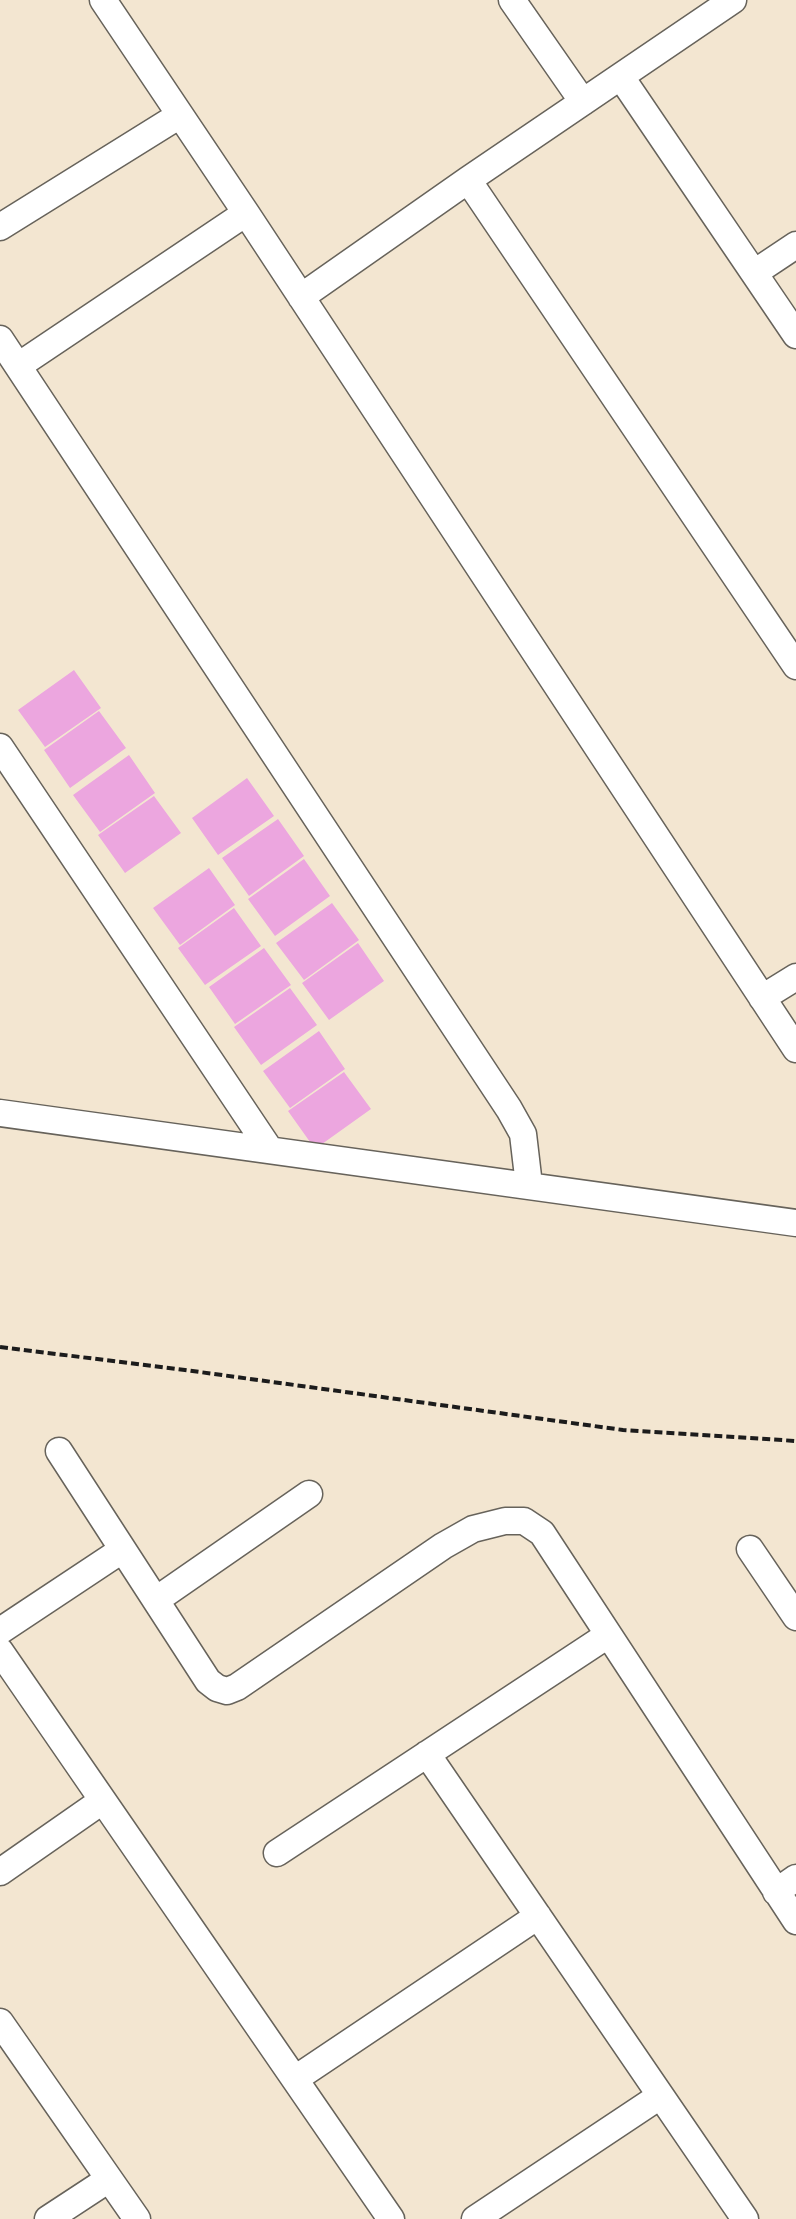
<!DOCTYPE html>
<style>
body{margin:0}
canvas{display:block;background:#f3e6d1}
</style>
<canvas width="796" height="2219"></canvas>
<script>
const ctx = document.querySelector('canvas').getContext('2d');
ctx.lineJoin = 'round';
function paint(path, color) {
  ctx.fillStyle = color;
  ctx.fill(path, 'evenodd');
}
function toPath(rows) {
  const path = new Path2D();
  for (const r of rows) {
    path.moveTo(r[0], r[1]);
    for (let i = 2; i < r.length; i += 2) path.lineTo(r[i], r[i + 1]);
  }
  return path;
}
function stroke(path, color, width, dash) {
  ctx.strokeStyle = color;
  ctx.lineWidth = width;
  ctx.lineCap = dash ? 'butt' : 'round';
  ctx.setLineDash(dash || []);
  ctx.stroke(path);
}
paint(toPath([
 [74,670,101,708,45,747,18,710],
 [99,711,126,748,70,788,44,750],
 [129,755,155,793,100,832,73,795],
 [247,778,274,816,218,855,192,818],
 [154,796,181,833,125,873,98,835],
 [278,819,304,856,249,896,222,858],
 [304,859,330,896,275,936,248,899],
 [209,868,235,905,180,945,153,908],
 [332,903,359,940,304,980,276,943],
 [234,908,261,946,205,985,178,948],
 [358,943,384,981,329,1020,302,983],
 [264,948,291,985,235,1024,209,987],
 [290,988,317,1025,261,1065,234,1027],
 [319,1031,345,1069,290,1108,263,1071],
 [344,1072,371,1109,315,1149,288,1111]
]), '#eca6df');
const minor = toPath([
 [103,0,246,213,796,1049],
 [512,0,583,102],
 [621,77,796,335],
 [468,180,796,666],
 [0,227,180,115],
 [754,273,796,245],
 [301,297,468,180,733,0],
 [0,339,509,1109,523,1134,529,1185],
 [18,366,246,213],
 [0,747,270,1150],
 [762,998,796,977],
 [0,1113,796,1223],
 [59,1451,208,1681,217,1688,227,1691,237,1687,443,1546,473,1529,505,1521,524,1521,542,1533,796,1921],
 [750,1549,796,1617],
 [156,1600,309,1494],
 [0,1631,122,1550],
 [0,1651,391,2219],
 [427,1754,745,2219],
 [277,1853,608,1635],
 [0,1872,102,1801],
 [776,1892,796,1878],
 [0,2022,137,2219],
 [295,2079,538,1916],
 [48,2219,109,2179],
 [475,2219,660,2096]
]);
stroke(minor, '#67635b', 29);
stroke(minor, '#fff', 26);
stroke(toPath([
 [0,1347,185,1370,623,1430,796,1441]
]), '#1c1c1c', 4, [8, 4]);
</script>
